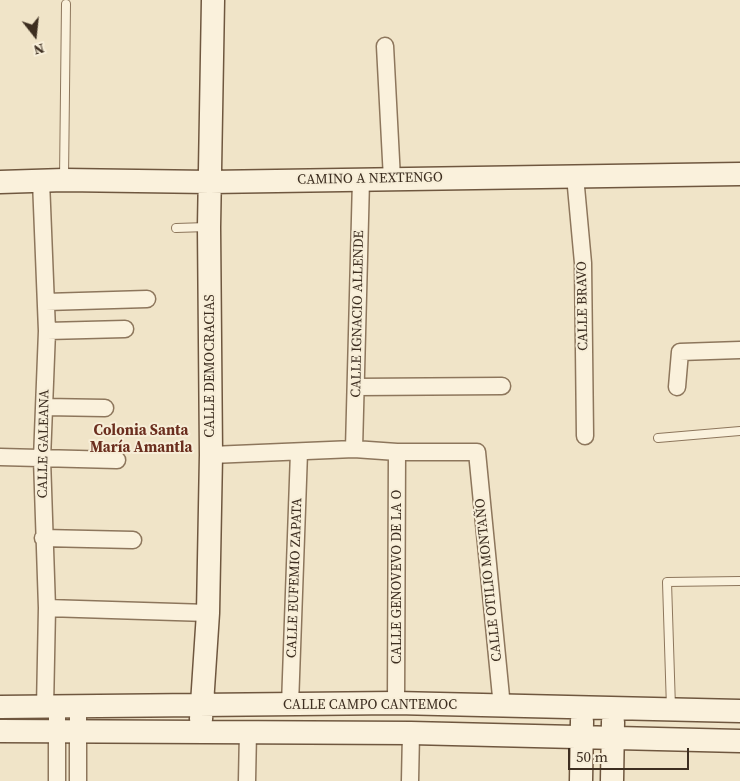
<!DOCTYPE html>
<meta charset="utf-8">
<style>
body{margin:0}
#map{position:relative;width:740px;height:781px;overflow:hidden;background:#f0e4c8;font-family:"Source Serif 4",serif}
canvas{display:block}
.north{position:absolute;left:10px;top:10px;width:50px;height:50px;-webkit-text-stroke:4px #f7eed8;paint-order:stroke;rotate:164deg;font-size:14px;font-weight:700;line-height:20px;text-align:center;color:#3d2e20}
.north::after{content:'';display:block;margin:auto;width:18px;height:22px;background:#3d2e20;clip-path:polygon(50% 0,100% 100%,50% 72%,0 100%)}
.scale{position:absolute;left:568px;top:748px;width:121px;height:22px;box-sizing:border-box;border:2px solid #3d2e20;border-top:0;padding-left:6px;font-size:15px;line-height:18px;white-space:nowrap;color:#3d2e20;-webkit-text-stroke:4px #f7eed8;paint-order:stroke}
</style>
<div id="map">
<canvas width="740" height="781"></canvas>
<div class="north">N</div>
<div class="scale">50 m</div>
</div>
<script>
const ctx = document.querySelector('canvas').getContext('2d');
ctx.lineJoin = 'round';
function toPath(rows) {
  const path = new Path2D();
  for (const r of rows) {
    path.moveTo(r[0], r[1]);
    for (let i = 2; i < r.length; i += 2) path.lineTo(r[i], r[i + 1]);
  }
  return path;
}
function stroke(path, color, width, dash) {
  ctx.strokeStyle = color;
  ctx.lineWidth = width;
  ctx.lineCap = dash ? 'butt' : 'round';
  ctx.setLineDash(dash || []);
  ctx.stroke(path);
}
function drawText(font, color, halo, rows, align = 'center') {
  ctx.font = font + ' "Source Serif 4",serif';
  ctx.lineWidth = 4;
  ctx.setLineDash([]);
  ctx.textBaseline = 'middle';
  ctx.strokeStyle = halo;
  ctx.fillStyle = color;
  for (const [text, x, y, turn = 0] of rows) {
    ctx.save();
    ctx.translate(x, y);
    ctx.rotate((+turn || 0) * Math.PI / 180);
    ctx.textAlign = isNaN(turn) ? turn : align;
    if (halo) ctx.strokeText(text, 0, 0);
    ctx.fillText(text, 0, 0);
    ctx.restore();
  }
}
const lane = toPath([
 [64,178,66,4],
 [176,228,207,227],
 [658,438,740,431],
 [671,708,667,582,740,581]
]);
const street = toPath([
 [385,46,392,179],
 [575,176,583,263,585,436],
 [41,181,47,331,42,459,47,608,45,708],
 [46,302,147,299],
 [47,331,125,329],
 [356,387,502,386],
 [677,387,680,352,740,350],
 [45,407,105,408],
 [354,449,361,180],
 [211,455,354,449,397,452,477,452,502,707],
 [0,457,117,460],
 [43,538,133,540],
 [47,608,208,613],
 [396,703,397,452],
 [290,705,299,452],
 [78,707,78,781],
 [57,781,57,707],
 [247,781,248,731],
 [410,781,411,733]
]);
const secondary = toPath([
 [0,182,64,180,210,182,740,174],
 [0,707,396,703,740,711],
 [201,719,208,613,211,455,209,227,213,0],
 [0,731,411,733,740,741],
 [581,781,582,721],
 [612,781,613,722]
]);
stroke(lane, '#8d765c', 10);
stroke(street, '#8d765c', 19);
stroke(secondary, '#6f573f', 25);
stroke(lane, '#faf1dc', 8);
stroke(street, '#faf1dc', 16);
stroke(secondary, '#faf1dc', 22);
drawText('14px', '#3d2e20', '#f7eed8', [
 ["CAMINO A NEXTENGO",370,179,-1],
 ["CALLE BRAVO",583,306,-91],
 ["CALLE IGNACIO ALLENDE",358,314,-89],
 ["CALLE DEMOCRACIAS",210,366,-90],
 ["CALLE GALEANA",44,444,-89],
 ["CALLE GENOVEVO DE LA O",397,577,-90],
 ["CALLE EUFEMIO ZAPATA",295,578,-88],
 ["CALLE OTILIO MONTAÑO",489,580,-96],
 ["CALLE CAMPO CANTEMOC",370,705]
]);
drawText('bold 15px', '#6b2e1e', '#f7eed8', [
 ["Colonia Santa",141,431],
 ["María Amantla",141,448]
]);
</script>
